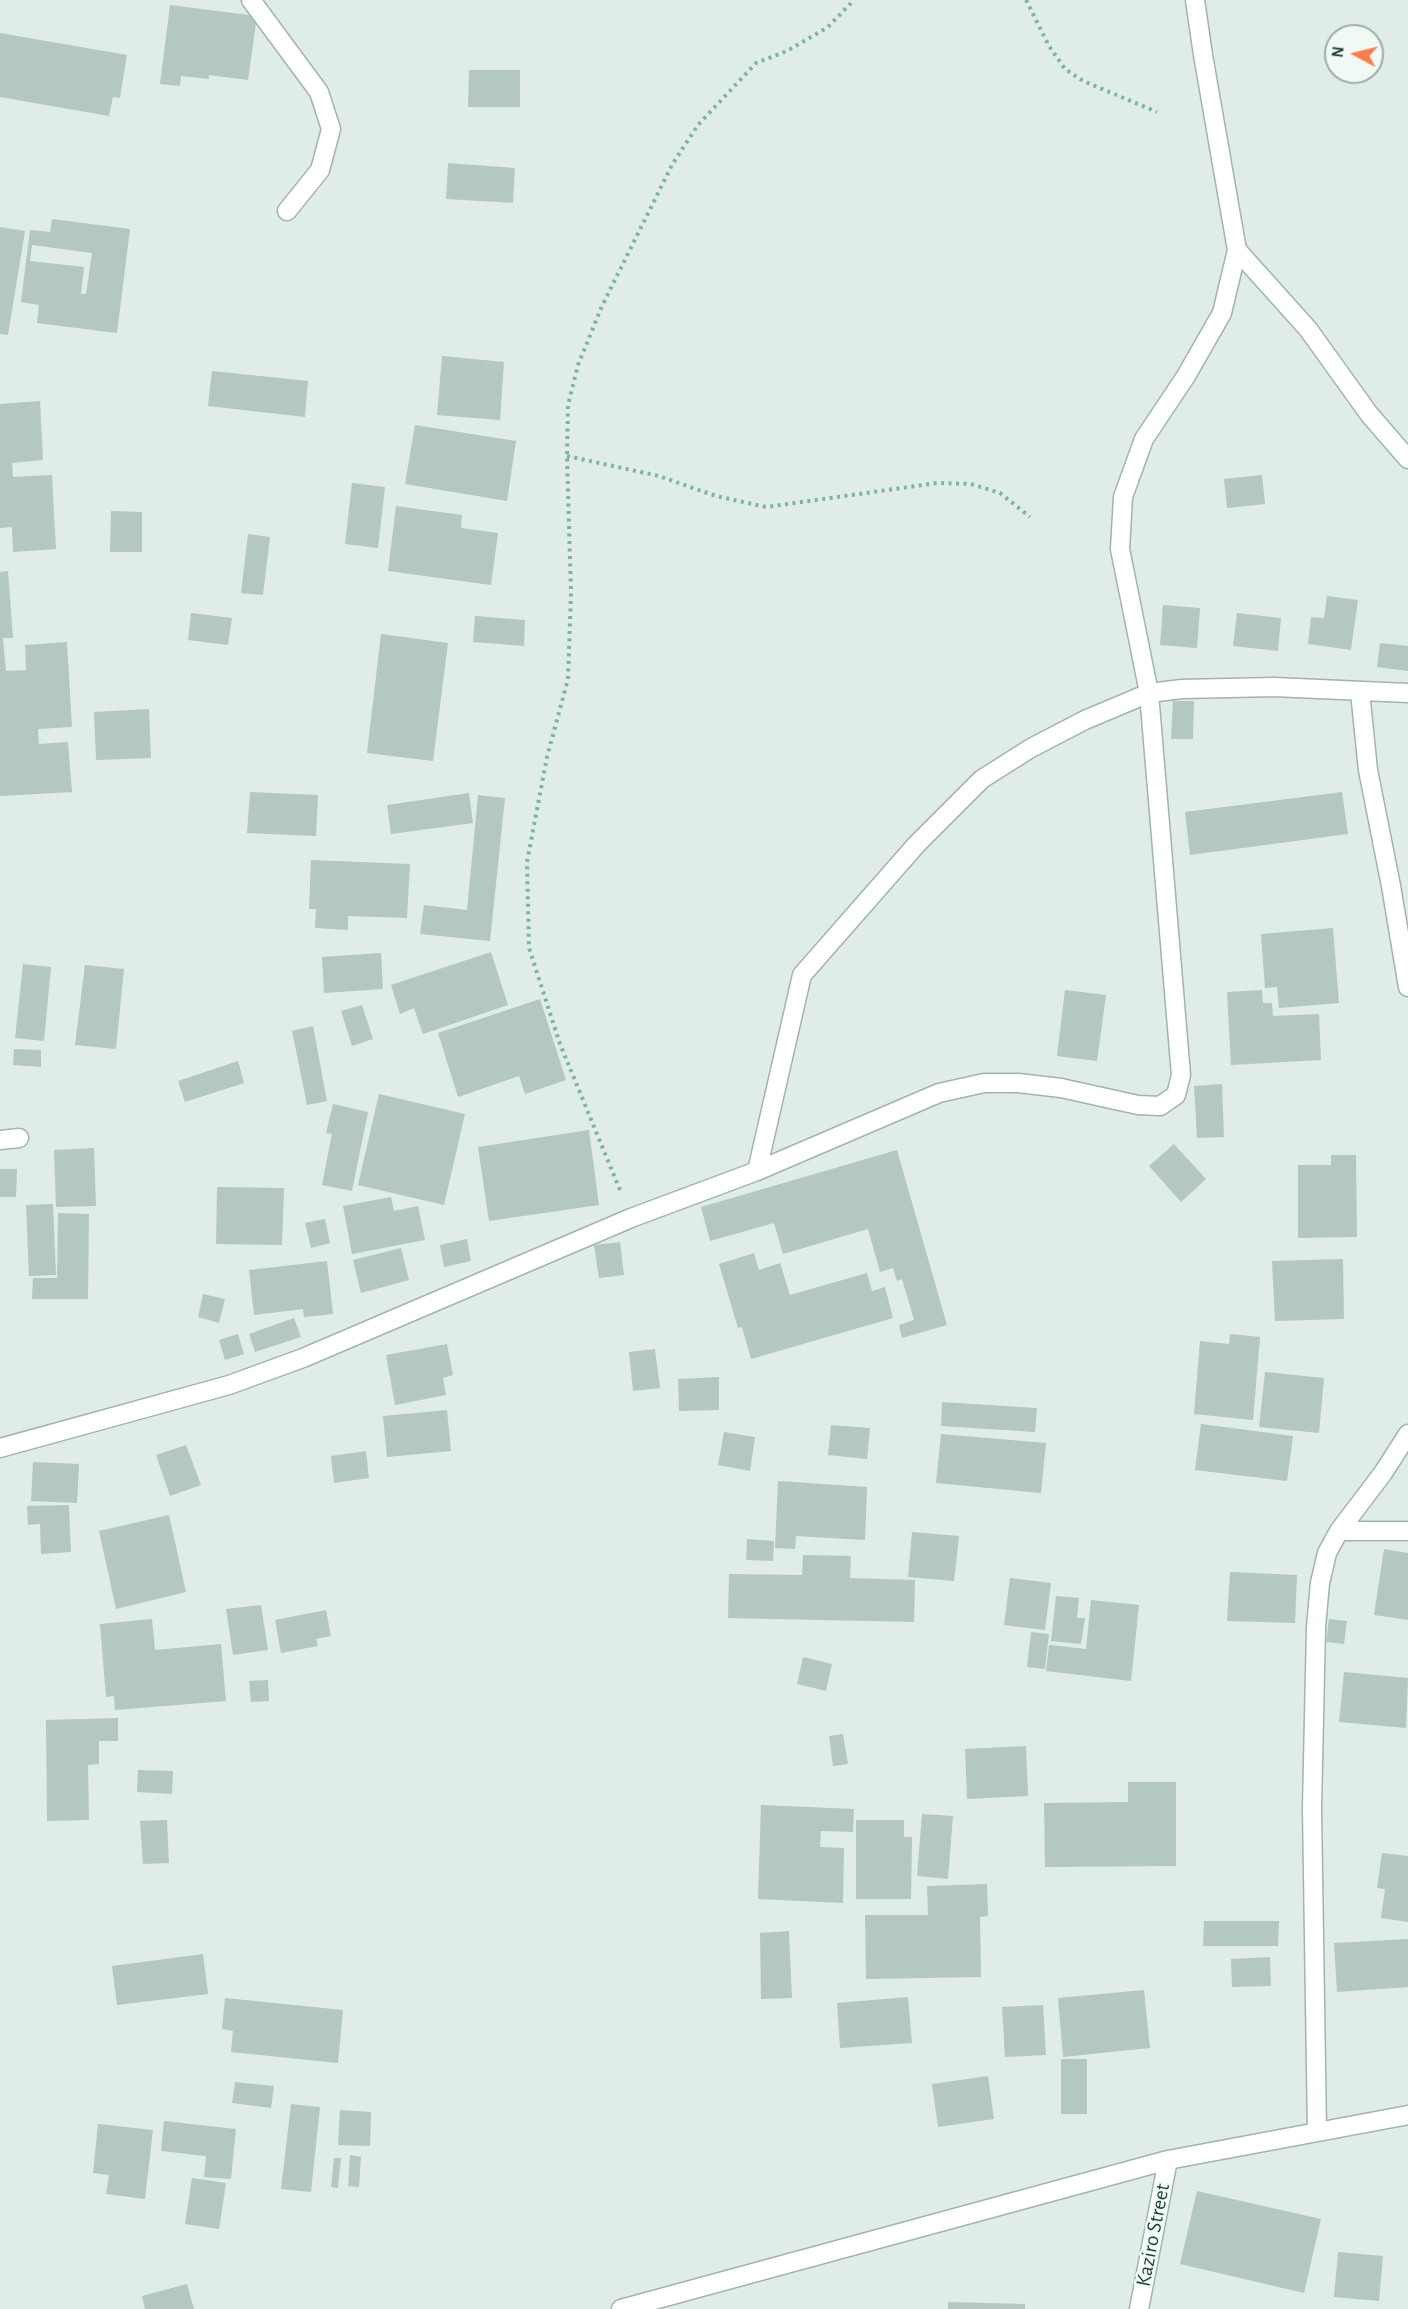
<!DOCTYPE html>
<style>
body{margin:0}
#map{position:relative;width:1408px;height:2309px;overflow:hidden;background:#dfece7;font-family:"Alegreya Sans",sans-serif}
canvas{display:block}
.north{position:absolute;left:1324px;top:24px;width:60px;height:60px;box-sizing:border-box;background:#f0f9f4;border:2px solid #9caea8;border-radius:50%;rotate:277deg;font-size:16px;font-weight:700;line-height:24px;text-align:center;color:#1e3e37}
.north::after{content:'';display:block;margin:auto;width:21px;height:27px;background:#ff7d4a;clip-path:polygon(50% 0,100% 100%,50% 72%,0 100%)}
</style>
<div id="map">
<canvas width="1408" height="2309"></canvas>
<div class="north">N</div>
</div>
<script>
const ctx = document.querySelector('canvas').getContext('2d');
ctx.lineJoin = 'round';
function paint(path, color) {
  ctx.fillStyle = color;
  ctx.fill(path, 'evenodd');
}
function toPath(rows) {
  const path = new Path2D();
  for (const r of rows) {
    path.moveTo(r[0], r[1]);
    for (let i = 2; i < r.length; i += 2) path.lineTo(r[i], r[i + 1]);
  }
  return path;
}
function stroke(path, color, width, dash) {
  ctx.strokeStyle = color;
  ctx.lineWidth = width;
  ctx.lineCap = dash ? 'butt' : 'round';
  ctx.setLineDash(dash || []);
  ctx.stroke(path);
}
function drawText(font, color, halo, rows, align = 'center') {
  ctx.font = font + ' "Alegreya Sans",sans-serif';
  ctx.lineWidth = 5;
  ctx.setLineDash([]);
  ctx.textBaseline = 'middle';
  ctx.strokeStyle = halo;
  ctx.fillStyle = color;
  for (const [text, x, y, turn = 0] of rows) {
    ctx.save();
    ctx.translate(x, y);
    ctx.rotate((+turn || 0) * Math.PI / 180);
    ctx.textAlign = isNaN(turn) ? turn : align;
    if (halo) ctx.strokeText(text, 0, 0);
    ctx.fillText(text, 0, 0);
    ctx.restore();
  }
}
paint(toPath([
 [170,5,257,16,248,80,209,75,209,79,181,76,180,86,160,84],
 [0,33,127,55,120,98,113,97,109,116,0,97],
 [469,70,520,70,520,107,468,107],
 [448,163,515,168,513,203,446,199],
 [52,219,130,229,117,333,37,323,39,305,21,302,30,230,50,232],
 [32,245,92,253,86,294,81,294,84,267,30,261],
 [0,227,25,231,8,335,0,334],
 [442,356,504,362,500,420,437,415],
 [212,371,308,381,305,417,208,406],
 [40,401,43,460,12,463,13,477,52,475,56,549,13,552,12,527,0,528,0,404],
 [415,425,516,441,507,501,405,484],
 [1262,475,1265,504,1227,508,1224,479],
 [352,483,385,487,378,548,345,544],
 [396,506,462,515,461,528,498,533,491,585,388,571],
 [111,511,142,512,142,552,110,552],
 [248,534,270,537,263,595,241,593],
 [8,571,13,638,3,638,6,671,26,670,25,645,67,642,72,727,38,729,39,744,68,742,72,792,0,796,0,572],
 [1327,596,1358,600,1351,650,1308,644,1311,617,1324,618],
 [1163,605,1200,608,1197,648,1160,645],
 [191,613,232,618,228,645,188,640],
 [1237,613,1281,618,1278,651,1233,646],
 [475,616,525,620,524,646,473,642],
 [381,634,448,643,433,761,367,753],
 [1380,643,1408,646,1408,671,1377,667],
 [1173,701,1194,701,1193,739,1171,739],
 [149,709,151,758,96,760,94,712],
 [250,792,318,795,316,836,247,833],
 [1342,792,1348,834,1190,855,1185,812],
 [469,793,473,823,391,834,387,805],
 [478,795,505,798,490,941,420,934,424,905,467,910],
 [311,860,410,864,407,918,348,916,348,930,315,928,316,909,309,909],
 [1333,928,1339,1003,1279,1008,1277,987,1265,988,1261,934],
 [491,952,508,1005,423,1034,414,1008,400,1014,391,985],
 [381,953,383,989,324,993,322,957],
 [23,964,51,967,44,1041,15,1038],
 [85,965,124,969,116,1049,75,1045],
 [1065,990,1106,995,1097,1061,1057,1056],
 [1262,990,1263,1003,1272,1003,1273,1016,1319,1014,1321,1060,1231,1065,1227,992],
 [540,999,566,1080,525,1094,519,1076,458,1097,438,1033],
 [362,1005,373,1039,352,1046,341,1011],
 [313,1026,327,1101,307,1105,292,1031],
 [14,1049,41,1050,41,1067,13,1065],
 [238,1061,244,1083,185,1102,178,1081],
 [1222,1084,1224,1137,1197,1138,1194,1086],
 [379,1094,465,1114,444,1205,358,1185],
 [333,1104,368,1112,352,1191,322,1185,332,1134,326,1133],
 [589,1130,599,1205,489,1221,478,1147],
 [1174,1144,1206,1179,1181,1202,1149,1166],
 [94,1148,96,1206,56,1207,54,1150],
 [897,1150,947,1325,902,1338,899,1325,914,1320,902,1279,897,1281,893,1268,880,1272,868,1229,783,1254,774,1223,710,1241,701,1207],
 [1331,1155,1356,1155,1357,1237,1298,1238,1298,1165,1331,1165],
 [0,1169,17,1169,16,1197,0,1197],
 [217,1187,284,1188,282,1245,216,1244],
 [391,1197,394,1211,418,1206,425,1240,352,1254,343,1206],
 [53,1204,56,1275,29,1276,26,1205],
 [58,1213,89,1214,88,1299,32,1299,33,1278,57,1278],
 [325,1219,330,1243,311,1248,305,1223],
 [467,1239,471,1261,444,1267,440,1245],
 [620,1242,624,1275,599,1278,594,1245],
 [401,1248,409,1280,361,1293,353,1260],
 [754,1253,759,1270,780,1263,790,1295,867,1273,872,1291,885,1287,893,1318,751,1359,742,1327,738,1328,719,1264],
 [1343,1259,1344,1319,1275,1321,1272,1261],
 [327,1261,333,1314,304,1317,303,1309,254,1315,249,1270],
 [203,1294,225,1299,219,1323,198,1317],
 [294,1318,301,1337,255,1352,249,1334],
 [238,1334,244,1354,225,1360,219,1340],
 [1230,1334,1260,1337,1253,1420,1194,1414,1200,1341,1229,1344],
 [447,1344,453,1375,443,1378,446,1395,395,1405,386,1355],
 [655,1349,660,1388,633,1391,629,1352],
 [1265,1372,1324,1378,1319,1433,1259,1427],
 [719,1377,719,1410,679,1411,678,1379],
 [942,1402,1037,1408,1035,1432,941,1426],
 [447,1410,451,1451,387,1457,383,1416],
 [1201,1424,1293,1436,1287,1481,1195,1470],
 [831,1425,870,1428,867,1459,828,1455],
 [724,1432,755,1437,750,1471,718,1465],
 [941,1434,1046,1443,1041,1493,936,1483],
 [186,1445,201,1485,170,1496,156,1455],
 [366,1451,369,1478,334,1483,331,1456],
 [33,1462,79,1464,77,1503,31,1501],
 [778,1481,867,1487,865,1540,796,1536,795,1549,775,1548],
 [69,1505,71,1552,41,1554,40,1524,28,1525,27,1506],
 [169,1515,186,1592,116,1609,99,1531],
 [912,1532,959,1536,954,1581,908,1577],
 [747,1539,774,1541,773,1561,746,1560],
 [1384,1549,1408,1553,1408,1620,1374,1615],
 [803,1555,851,1556,850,1578,915,1580,914,1622,728,1618,729,1574,802,1575],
 [1230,1572,1297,1575,1295,1623,1227,1621],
 [1010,1578,1051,1583,1045,1630,1004,1625],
 [1056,1596,1079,1598,1077,1618,1085,1618,1081,1644,1051,1641],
 [1091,1600,1139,1605,1131,1681,1046,1671,1049,1645,1086,1649],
 [261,1605,268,1650,233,1655,226,1609],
 [326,1610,331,1636,316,1639,318,1646,281,1653,275,1620],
 [152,1619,155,1650,221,1644,226,1701,115,1710,114,1696,106,1697,100,1624],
 [1329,1619,1347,1621,1344,1644,1326,1642],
 [1031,1632,1049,1634,1045,1669,1027,1667],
 [803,1657,832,1664,826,1691,797,1684],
 [1344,1672,1408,1678,1406,1728,1339,1722],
 [268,1680,269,1701,251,1702,249,1681],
 [118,1718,118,1741,99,1741,99,1764,88,1765,89,1820,47,1821,46,1720],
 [843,1734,848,1764,833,1766,829,1736],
 [1026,1746,1028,1796,967,1799,965,1749],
 [138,1770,173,1771,172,1794,137,1792],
 [1128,1782,1176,1782,1176,1866,1045,1867,1044,1803,1128,1802],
 [761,1805,854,1809,853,1832,821,1831,820,1847,844,1848,843,1903,758,1899],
 [922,1814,953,1816,948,1879,917,1876],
 [167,1820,169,1863,143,1864,140,1821],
 [856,1820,904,1820,904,1837,912,1837,911,1899,856,1899],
 [1382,1853,1408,1856,1408,1922,1381,1918,1385,1889,1377,1888],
 [987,1884,988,1916,980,1917,981,1977,866,1979,865,1915,928,1915,927,1886],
 [1204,1921,1279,1921,1278,1946,1203,1946],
 [789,1931,792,1998,761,1999,760,1933],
 [1408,1939,1408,1987,1337,1992,1334,1943],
 [203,1954,208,1994,117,2005,112,1966],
 [1270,1957,1271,1986,1232,1987,1231,1959],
 [1144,1990,1150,2048,1063,2057,1058,1998],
 [908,1997,912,2043,840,2048,837,2003],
 [225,1998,343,2010,338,2063,231,2052,233,2031,222,2029],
 [1043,2005,1046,2055,1005,2057,1002,2007],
 [1061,2059,1087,2059,1087,2114,1061,2114],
 [988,2076,994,2119,938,2127,932,2084],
 [235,2082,274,2086,271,2108,232,2103],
 [291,2104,320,2107,311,2192,281,2189],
 [340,2110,371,2112,370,2146,338,2145],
 [164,2121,236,2129,231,2179,204,2177,206,2156,161,2151],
 [98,2124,153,2130,145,2199,106,2194,109,2175,93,2173],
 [350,2155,361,2157,359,2187,348,2186],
 [334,2158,341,2158,338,2188,331,2187],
 [192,2178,226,2183,219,2229,185,2224],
 [1197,2191,1321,2219,1304,2293,1180,2264],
 [1338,2252,1383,2256,1379,2301,1334,2297],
 [187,2284,194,2309,145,2309,142,2296],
 [948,2302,1025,2304,1025,2309,948,2309]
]), '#b4c7c0');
const street = toPath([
 [251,0,319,92,331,129,320,170,287,211],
 [1237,250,1308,329,1369,414,1408,459],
 [1360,692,1368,770,1391,886,1408,987],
 [0,1140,19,1138],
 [757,1171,802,975,916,845,982,779,1031,748,1085,720,1149,693,1182,689,1274,687,1408,693],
 [0,1448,229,1385,303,1358,631,1218,757,1171,939,1093,984,1083,1018,1083,1061,1088,1138,1105,1160,1106,1176,1095,1181,1075,1149,693,1120,549,1123,497,1144,439,1186,376,1222,313,1237,250,1203,55,1195,0],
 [1339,1531,1408,1531],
 [1317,2132,1312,1808,1316,1627,1320,1583,1327,1553,1339,1531,1383,1473,1408,1434],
 [621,2309,1168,2160,1408,2115],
 [1139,2309,1168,2160]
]);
stroke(street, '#a1b4af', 21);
stroke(toPath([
 [1026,0,1049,46,1065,69,1083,81,1157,112],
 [567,456,659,476,716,496,766,507,937,483,971,484,1000,493,1030,517],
 [620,1190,560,1044,529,948,527,862,547,757,568,679,571,593,567,456,568,405,578,365,602,306,673,163,698,125,756,63,787,51,828,27,854,0]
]), '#7cb4a4', 4, [3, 4.5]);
stroke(street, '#fff', 18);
drawText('21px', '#1e3e37', '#f0f9f4', [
 ["Kaziro Street",1153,2235,-79]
]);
</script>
